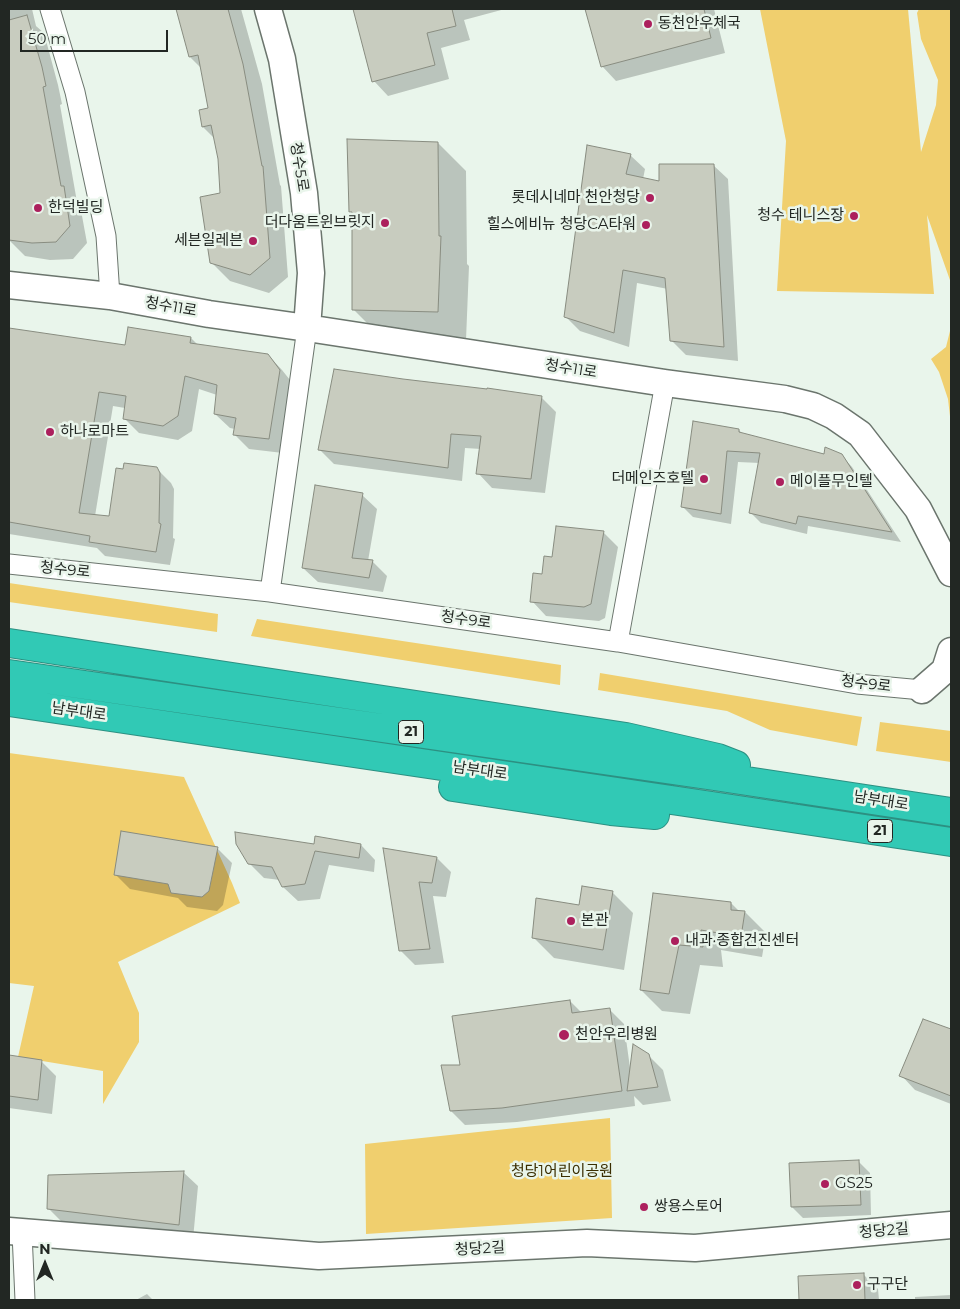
<!DOCTYPE html>
<meta charset="utf-8">
<style>
body{margin:0}
#map{position:relative;width:960px;height:1309px;overflow:hidden;background:#e9f5eb;font-family:Montserrat,sans-serif}
canvas{display:block}
.frame{position:absolute;inset:0;border:10px solid #222723;pointer-events:none}
.north{position:absolute;left:20px;top:1239px;width:50px;height:50px;-webkit-text-stroke:4px #e9f5eb;paint-order:stroke;rotate:0deg;font-size:14px;font-weight:700;line-height:20px;text-align:center;color:#222723}
.north::after{content:'';display:block;margin:auto;width:18px;height:22px;background:#222723;clip-path:polygon(50% 0,100% 100%,50% 72%,0 100%)}
.scale{position:absolute;left:20px;top:30px;width:148px;height:22px;box-sizing:border-box;border:2px solid #222723;border-top:0;padding-left:6px;font-size:15px;line-height:18px;white-space:nowrap;color:#222723;-webkit-text-stroke:4px #e9f5eb;paint-order:stroke}
</style>
<div id="map">
<canvas width="960" height="1309"></canvas>
<div class="frame"></div>
<div class="north">N</div>
<div class="scale">50 m</div>
</div>
<script>
const ctx = document.querySelector('canvas').getContext('2d');
ctx.lineJoin = 'round';
function paint(path, color) {
  ctx.fillStyle = color;
  ctx.fill(path, 'evenodd');
}
function toPath(rows) {
  const path = new Path2D();
  for (const r of rows) {
    path.moveTo(r[0], r[1]);
    for (let i = 2; i < r.length; i += 2) path.lineTo(r[i], r[i + 1]);
  }
  return path;
}
function stroke(path, color, width, dash) {
  ctx.strokeStyle = color;
  ctx.lineWidth = width;
  ctx.lineCap = dash ? 'butt' : 'round';
  ctx.setLineDash(dash || []);
  ctx.stroke(path);
}
function drawText(font, color, halo, rows, align = 'center') {
  ctx.font = font + ' Montserrat,"Noto Sans KR",sans-serif';
  ctx.lineWidth = 5;
  ctx.setLineDash([]);
  ctx.textBaseline = 'middle';
  ctx.strokeStyle = halo;
  ctx.fillStyle = color;
  for (const [text, x, y, turn = 0] of rows) {
    ctx.save();
    ctx.translate(x, y);
    ctx.rotate((+turn || 0) * Math.PI / 180);
    ctx.textAlign = isNaN(turn) ? turn : align;
    if (halo) ctx.strokeText(text, 0, 0);
    ctx.fillText(text, 0, 0);
    ctx.restore();
  }
}
paint(toPath([
 [760,9,908,9,921,152,936,105,938,80,921,39,917,13,919,9,951,9,951,283,927,215,934,294,777,291,786,141],
 [951,327,951,425,948,399,939,372,931,359,946,347],
 [9,583,218,614,217,632,9,602],
 [257,619,561,665,560,685,251,636],
 [600,673,862,717,857,746,770,730,727,711,598,690],
 [880,722,951,731,951,762,876,751],
 [9,753,184,777,232,883,240,903,118,962,139,1013,139,1042,103,1104,103,1071,18,1057,34,986,9,983],
 [610,1118,612,1218,366,1234,365,1144]
]), '#f0cf6e');
paint(toPath([
 [9,9,32,9,36,26,44,33,58,85,62,104,60,105,77,202,80,205,87,243,73,259,50,260,25,256,9,240],
 [177,9,241,9,262,84,280,185,281,186,288,277,269,293,230,281,211,262,221,194,219,159,215,139,203,127,210,109,202,69,190,57],
 [355,9,505,9,464,20,470,40,441,48,449,79,388,96,374,81],
 [587,9,714,9,725,53,616,81,602,66],
 [438,143,466,171,467,264,469,266,466,340,381,337,353,309,353,214,351,212],
 [630,155,645,169,643,179,660,183,713,165,728,179,738,361,686,355,671,340,668,289,637,283,629,347,580,331,565,316],
 [9,329,126,347,191,338,199,346,268,355,282,370,294,385,283,453,249,449,235,435,235,429,230,428,215,414,217,395,199,389,192,431,178,440,139,433,124,418,125,408,113,406,95,516,110,518,124,470,156,468,171,483,174,489,173,538,175,539,170,565,105,556,97,548,9,534],
 [541,397,556,412,545,493,492,488,478,473,481,449,465,448,462,481,334,464,319,449],
 [739,430,743,435,825,456,841,455,852,467,901,542,808,526,807,534,761,523,750,512,760,463,738,462,731,524,693,517,682,506],
 [362,495,377,509,368,561,372,561,387,576,383,592,318,582,303,568],
 [603,532,618,547,605,618,599,621,546,616,532,601,543,576,554,559],
 [316,838,361,845,375,860,374,872,329,865,320,899,298,901,283,887,280,880,264,878,249,863,315,845],
 [217,848,232,863,223,905,217,911,187,907,178,898,130,889,115,874],
 [384,850,437,858,451,872,446,897,433,896,444,963,415,965,400,950],
 [612,892,633,913,624,970,554,958,533,937,580,907],
 [654,894,731,903,740,912,745,912,766,933,762,957,721,950,723,967,700,965,690,1014,662,1011,641,990],
 [570,1001,582,1013,609,1009,624,1024,630,1068,648,1055,663,1070,671,1101,643,1105,634,1096,635,1106,517,1122,465,1125,451,1111,461,1066],
 [924,1021,951,1030,951,1104,915,1090,901,1075],
 [9,1057,41,1061,56,1076,52,1114,9,1108],
 [859,1162,870,1173,871,1215,803,1218,792,1207],
 [183,1172,198,1186,193,1239,63,1223,48,1208],
 [864,1275,878,1289,879,1300,800,1300,799,1277],
 [147,1294,153,1300,136,1300],
 [951,1295,951,1300,915,1300,915,1297]
]), '#0003');
const building = toPath([
 [176,9,228,9,243,64,262,166,263,166,270,258,250,275,210,263,200,197,220,193,218,159,211,125,202,127,199,110,208,108,198,55,189,57,176,9],
 [353,9,452,9,456,26,427,33,435,65,372,82,353,9],
 [585,9,704,9,711,38,601,67,585,9],
 [27,15,42,67,46,86,43,87,61,186,64,186,70,226,56,242,32,243,9,240,9,20,27,15],
 [347,139,438,142,439,236,441,236,438,312,352,310,352,212,349,212,347,139],
 [587,145,631,154,626,174,659,181,659,164,714,164,724,347,670,341,665,278,623,270,614,333,564,317,587,145],
 [128,327,191,337,190,343,268,354,280,370,269,439,233,435,236,418,214,414,217,385,185,376,178,416,163,426,123,419,126,396,99,392,79,513,109,516,116,468,123,469,124,463,157,467,160,473,159,523,161,524,156,552,89,542,90,536,9,522,9,328,125,345,128,327],
 [334,369,403,379,487,389,487,388,542,396,531,479,476,474,481,436,451,434,448,468,318,450,334,369],
 [693,421,739,429,739,432,824,454,825,447,842,454,892,532,798,516,796,524,749,513,760,453,727,451,721,514,681,507,693,421],
 [315,485,363,493,352,558,373,560,369,578,302,568,315,485],
 [556,526,604,531,591,604,584,607,530,602,533,573,542,574,544,556,552,557,556,526],
 [121,831,218,847,209,891,202,897,171,893,168,884,114,875,121,831],
 [235,832,314,844,315,836,361,844,359,858,315,851,305,884,282,887,272,867,248,864,236,844,235,832],
 [383,848,437,857,432,883,419,882,430,949,399,951,383,848],
 [582,886,613,891,603,950,532,938,536,898,579,905,582,886],
 [653,893,731,902,731,910,745,911,741,937,701,930,703,947,679,945,669,994,640,990,653,893],
 [570,1000,572,1013,610,1008,622,1091,502,1108,450,1111,441,1065,460,1065,452,1016,570,1000],
 [923,1019,951,1029,951,1096,899,1076,923,1019],
 [633,1044,649,1054,658,1087,627,1091,633,1044],
 [9,1055,42,1060,38,1100,9,1096,9,1055],
 [859,1160,861,1205,791,1207,789,1163,859,1160],
 [184,1171,179,1225,47,1209,48,1175,184,1171],
 [864,1273,865,1300,799,1300,798,1276,864,1273]
]);
paint(building, '#c8ccbf');
stroke(building, '#888c80', 1);
const street = toPath([
 [50,9,75,92,106,236,110,296],
 [9,564,270,592,618,642,857,684,922,690],
 [270,592,307,328],
 [618,642,665,383],
 [22,1233,25,1300]
]);
const secondary = toPath([
 [268,9,282,59,304,193,311,273,307,328],
 [9,285,110,296,209,314,307,328,665,383,785,399,813,406,834,416,860,434,918,509,951,573],
 [922,690,945,670,951,651],
 [9,1231,319,1256,587,1243,695,1248,951,1225]
]);
const highway = toPath([
 [9,643,626,737,718,758,736,765],
 [9,674,714,776,951,812],
 [9,702,712,806,951,842],
 [453,787,611,811,655,815]
]);
stroke(street, '#6b756d', 21);
stroke(secondary, '#6b756d', 29);
stroke(highway, '#2c9082', 30);
stroke(street, '#fff', 19);
stroke(secondary, '#fff', 26);
stroke(highway, '#31c9b5', 28);
for (const [x, y, r, color] of [
 [648,24,5,"#ac205d"],
 [650,198,5,"#ac205d"],
 [38,208,5,"#ac205d"],
 [854,216,5,"#ac205d"],
 [385,223,5,"#ac205d"],
 [646,225,5,"#ac205d"],
 [253,241,5,"#ac205d"],
 [50,432,5,"#ac205d"],
 [704,479,5,"#ac205d"],
 [780,482,5,"#ac205d"],
 [571,921,5,"#ac205d"],
 [675,941,5,"#ac205d"],
 [564,1035,6,"#ac205d"],
 [825,1184,5,"#ac205d"],
 [644,1207,5,"#ac205d"],
 [857,1285,5,"#ac205d"]
]) {
  const dot = new Path2D();
  dot.arc(x, y, r, 0, 2 * Math.PI);
  ctx.fillStyle = color;
  ctx.fill(dot);
  stroke(dot, '#e9f5eb', 2);
}
for (const [x, y, w] of [
 [411,732,25],
 [880,831,25]
]) {
  const box = new Path2D();
  box.roundRect(x - w / 2, y - 11.5, w, 23, 4);
  ctx.fillStyle = '#e9f5eb';
  ctx.fill(box);
  stroke(box, '#222723', 1);
}
drawText('bold 14px', '#222723', null, [
 ["21",411,732],
 ["21",880,831]
]);
drawText('15px', '#222723', '#e9f5eb', [
 ["동천안우체국",658,24],
 ["롯데시네마 천안청당",640,198,"right"],
 ["한덕빌딩",48,208],
 ["청수 테니스장",844,216,"right"],
 ["더다움트윈브릿지",375,223,"right"],
 ["힐스에비뉴 청당CA타워",636,225,"right"],
 ["세븐일레븐",243,241,"right"],
 ["하나로마트",60,432],
 ["더메인즈호텔",694,479,"right"],
 ["메이플무인텔",790,482],
 ["본관",581,921],
 ["내과·종합건진센터",685,941],
 ["천안우리병원",575,1035],
 ["GS25",835,1184],
 ["쌍용스토어",654,1207],
 ["구구단",867,1285]
], 'left');
drawText('15px', '#222723', '#e9f5eb', [
 ["청수5로",299,167,81],
 ["청수11로",171,307,10],
 ["청수11로",571,369,9],
 ["청수9로",65,570,6],
 ["청수9로",466,620,8],
 ["청수9로",866,684,7],
 ["남부대로",79,712,8],
 ["남부대로",480,771,8],
 ["남부대로",881,801,9],
 ["청당2길",884,1231,-5],
 ["청당2길",480,1249,-3]
]);
drawText('15px', '#3a2d00', '#e9f5eb', [
 ["청당1어린이공원",562,1172]
]);
</script>
